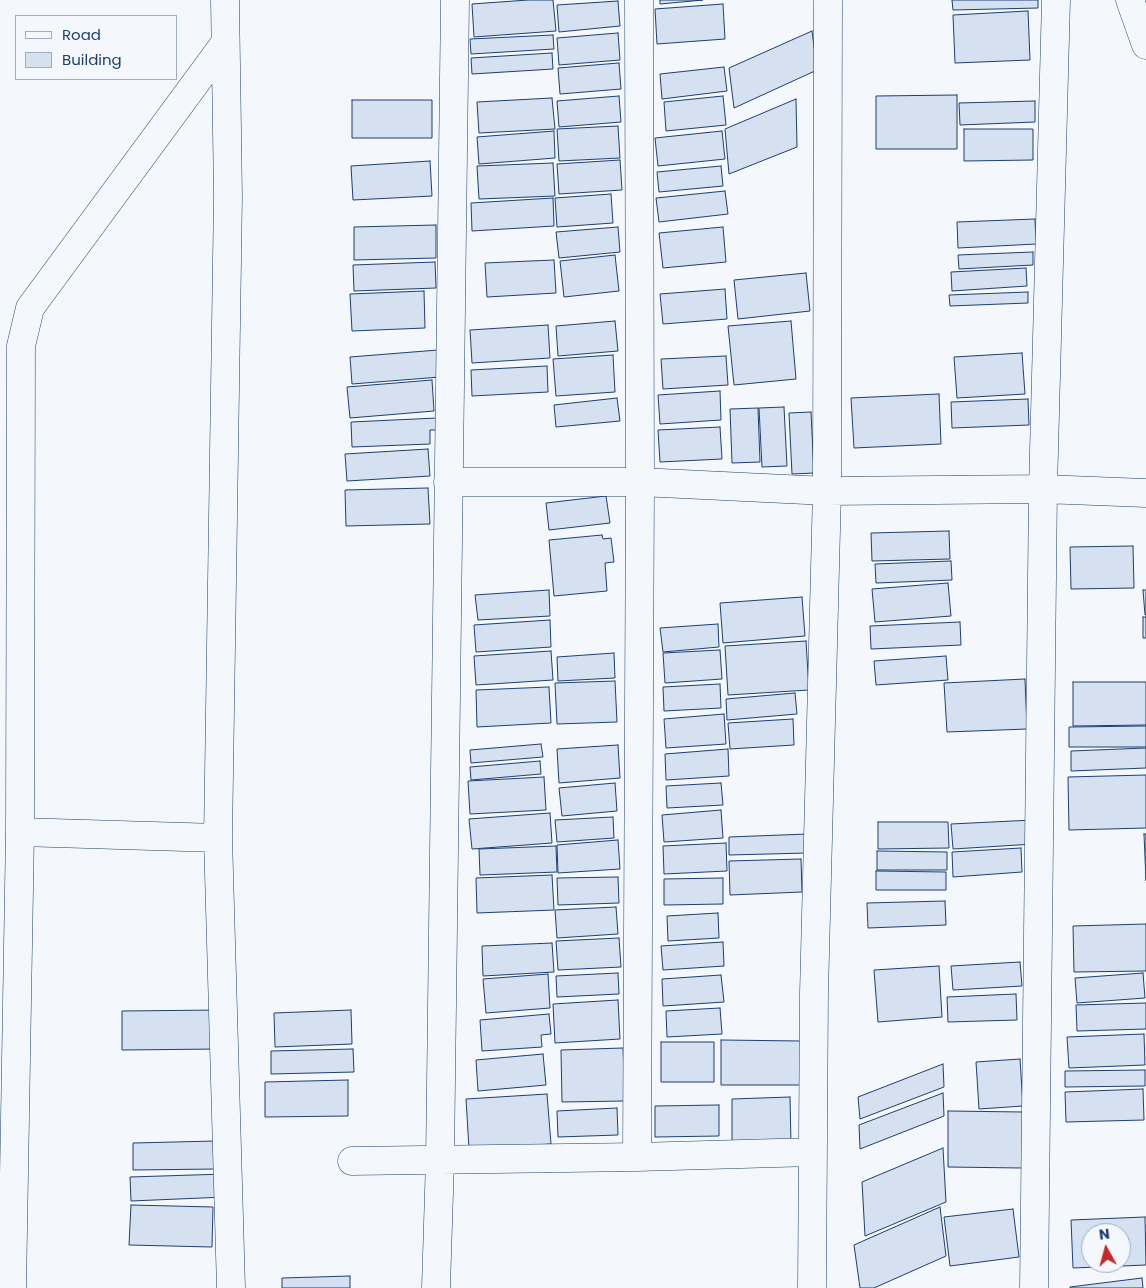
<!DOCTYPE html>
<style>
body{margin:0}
#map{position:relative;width:1146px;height:1288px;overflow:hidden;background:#f4f7fb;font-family:Poppins,sans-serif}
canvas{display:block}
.legend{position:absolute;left:15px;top:15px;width:162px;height:65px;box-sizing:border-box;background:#f4f7fb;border:1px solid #9eadc5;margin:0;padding:6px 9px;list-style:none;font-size:15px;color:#1d3f73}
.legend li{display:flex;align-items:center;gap:10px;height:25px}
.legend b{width:25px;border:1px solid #9eadc5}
.north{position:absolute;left:1081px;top:1223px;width:50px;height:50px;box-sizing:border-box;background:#f4f7fb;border:1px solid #9eadc5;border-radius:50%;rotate:353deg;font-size:14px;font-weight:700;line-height:20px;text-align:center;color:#1d3f73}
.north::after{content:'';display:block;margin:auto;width:18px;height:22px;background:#c62828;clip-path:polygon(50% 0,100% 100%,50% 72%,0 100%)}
</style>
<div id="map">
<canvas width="1146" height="1288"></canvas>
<ul class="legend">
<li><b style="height:6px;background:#f4f7fb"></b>Road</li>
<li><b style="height:14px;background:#d5e0f0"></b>Building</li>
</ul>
<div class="north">N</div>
</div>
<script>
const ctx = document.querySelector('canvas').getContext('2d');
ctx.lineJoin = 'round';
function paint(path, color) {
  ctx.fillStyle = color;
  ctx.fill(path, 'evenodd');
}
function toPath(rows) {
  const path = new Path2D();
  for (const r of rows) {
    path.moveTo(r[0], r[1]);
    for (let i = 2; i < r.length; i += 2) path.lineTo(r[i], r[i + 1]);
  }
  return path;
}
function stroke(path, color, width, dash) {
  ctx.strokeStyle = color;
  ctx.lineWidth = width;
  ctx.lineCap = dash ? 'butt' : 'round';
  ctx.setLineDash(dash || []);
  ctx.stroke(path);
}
const building = toPath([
 [528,0,553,0,556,31,474,37,472,4,528,0],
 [660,0,703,0,660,4,660,0],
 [952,0,1038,0,1038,8,953,10,952,0],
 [618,1,620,26,559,32,557,5,618,1],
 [723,4,725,39,657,44,655,9,723,4],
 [1028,11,1030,60,955,63,953,15,1028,11],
 [812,31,817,70,734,108,729,68,812,31],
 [618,33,620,60,559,65,557,38,618,33],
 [553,35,554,49,471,54,470,39,553,35],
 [552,53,553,69,472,74,471,58,552,53],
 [619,63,621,89,560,94,558,68,619,63],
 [724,67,727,91,662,99,660,74,724,67],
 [957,95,957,149,876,149,876,96,957,95],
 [619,96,621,122,559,127,557,101,619,96],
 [723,96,726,125,666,131,664,102,723,96],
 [552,98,555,129,479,133,477,102,552,98],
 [796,99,797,147,729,174,725,129,796,99],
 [352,100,432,100,432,138,352,138,352,100],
 [1035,101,1035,122,960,125,959,103,1035,101],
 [618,126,620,158,559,161,557,129,618,126],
 [964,129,1033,129,1033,160,964,161,964,129],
 [554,131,555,158,479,164,477,137,554,131],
 [722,131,725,159,658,166,655,138,722,131],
 [620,160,622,190,559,194,557,164,620,160],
 [430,161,432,196,353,200,351,166,430,161],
 [553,163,555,196,479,199,477,166,553,163],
 [721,166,723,186,659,192,657,172,721,166],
 [725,191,728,214,659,222,656,198,725,191],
 [611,194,613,223,557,227,555,198,611,194],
 [553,198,554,226,472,231,471,203,553,198],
 [1035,219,1036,244,958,248,957,222,1035,219],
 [436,225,436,258,354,260,354,227,436,225],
 [618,227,620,252,559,258,556,232,618,227],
 [723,227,726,262,663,268,659,233,723,227],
 [1033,252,1033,265,959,269,958,255,1033,252],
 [615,255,619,291,564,297,560,261,615,255],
 [554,260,556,293,487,297,485,263,554,260],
 [435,262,436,288,354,291,353,265,435,262],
 [1026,268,1027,286,952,291,951,272,1026,268],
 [806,273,810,311,738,319,734,280,806,273],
 [725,289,727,319,663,324,660,294,725,289],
 [424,291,425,328,352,331,350,294,424,291],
 [1028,292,1028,303,950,306,949,295,1028,292],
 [615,321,618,351,558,356,556,326,615,321],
 [791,321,796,379,734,385,728,326,791,321],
 [548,325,550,358,472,363,470,330,548,325],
 [438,350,440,377,352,384,350,357,438,350],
 [1022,353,1025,394,957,398,954,357,1022,353],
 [613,355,615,392,556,396,553,359,613,355],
 [726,356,728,385,663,389,661,359,726,356],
 [547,366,548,392,472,396,471,370,547,366],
 [432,380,434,411,350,418,347,387,432,380],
 [720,391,721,420,660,424,658,395,720,391],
 [939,394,941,444,854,448,851,398,939,394],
 [617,398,620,421,556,427,554,405,617,398],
 [1028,399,1029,425,952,428,951,402,1028,399],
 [784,407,787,466,762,467,759,408,784,407],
 [758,408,760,462,732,463,730,409,758,408],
 [811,412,814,473,792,474,789,413,811,412],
 [437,418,438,430,430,430,430,444,352,447,351,422,437,418],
 [720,427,722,459,660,462,658,430,720,427],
 [428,449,430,476,347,481,345,454,428,449],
 [428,488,430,524,346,526,345,490,428,488],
 [606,496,610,523,549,530,546,503,606,496],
 [949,531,950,559,872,561,871,533,949,531],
 [602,535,603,539,611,538,614,562,605,563,607,591,554,596,549,540,602,535],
 [1133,546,1134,588,1071,589,1070,547,1133,546],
 [951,561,952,580,876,583,875,564,951,561],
 [948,583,951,616,875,622,872,589,948,583],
 [549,590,550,616,478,620,475,595,549,590],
 [1143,590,1146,590,1146,615,1145,615,1143,590],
 [802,597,805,636,723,643,720,603,802,597],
 [1143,617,1146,617,1146,638,1143,638,1143,617],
 [550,620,551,647,476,652,474,625,550,620],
 [960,622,961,645,871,649,870,626,960,622],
 [718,624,719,647,663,652,660,628,718,624],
 [806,641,809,690,728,695,725,646,806,641],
 [720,650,722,679,665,683,663,653,720,650],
 [551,651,553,680,476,685,474,656,551,651],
 [614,653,615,678,558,681,557,657,614,653],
 [946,656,948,680,876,685,874,661,946,656],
 [1025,679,1027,729,947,732,944,683,1025,679],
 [615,681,617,722,557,724,555,683,615,681],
 [1073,682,1146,682,1146,725,1073,726,1073,682],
 [720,684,721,708,664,711,663,687,720,684],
 [549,687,551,723,477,727,476,690,549,687],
 [795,693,797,714,727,720,726,699,795,693],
 [724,714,726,744,666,748,664,719,724,714],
 [793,719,794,745,730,749,728,723,793,719],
 [1146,726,1146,747,1069,747,1069,727,1146,726],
 [541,744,543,757,471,763,470,750,541,744],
 [618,745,620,778,559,783,557,749,618,745],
 [1146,748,1146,768,1071,771,1071,751,1146,748],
 [728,749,729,776,666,780,665,754,728,749],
 [540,761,541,774,471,780,470,767,540,761],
 [1146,775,1146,828,1069,830,1068,777,1146,775],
 [544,777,546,810,470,814,468,781,544,777],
 [615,783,617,811,562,816,559,788,615,783],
 [721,783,723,805,667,808,666,786,721,783],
 [721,810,723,838,664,842,662,815,721,810],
 [550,813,552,843,472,849,469,819,550,813],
 [613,817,614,838,557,842,555,820,613,817],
 [1033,820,1034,844,953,849,951,824,1033,820],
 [878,822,948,822,949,848,878,849,878,822],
 [808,834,808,853,729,855,729,837,808,834],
 [1144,834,1146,834,1146,881,1144,834],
 [618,840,620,869,558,873,557,845,618,840],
 [726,843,727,871,664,874,663,846,726,843],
 [556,846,557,872,480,875,479,849,556,846],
 [1021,848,1022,872,953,877,952,852,1021,848],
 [877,851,947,852,947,870,877,870,877,851],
 [801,859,802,892,730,895,729,861,801,859],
 [876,871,946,872,946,890,876,890,876,871],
 [552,875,554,910,477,913,476,878,552,875],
 [618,877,619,903,558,905,557,878,618,877],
 [723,878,723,904,664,905,664,879,723,878],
 [945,901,946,925,868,928,867,903,945,901],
 [616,907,618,934,557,938,555,910,616,907],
 [718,913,719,938,668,941,667,916,718,913],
 [1146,924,1146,971,1074,972,1073,926,1146,924],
 [619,938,621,967,558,970,556,941,619,938],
 [723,942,724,966,663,970,661,946,723,942],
 [552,943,554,972,483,976,482,946,552,943],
 [1020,962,1022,986,953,990,951,966,1020,962],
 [939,966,942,1017,878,1022,874,970,939,966],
 [618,973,619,994,557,997,556,976,618,973],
 [1143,973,1145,998,1077,1003,1075,978,1143,973],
 [548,974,550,1008,486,1013,483,979,548,974],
 [721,975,724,1002,663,1006,662,979,721,975],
 [1016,994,1017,1020,948,1022,947,997,1016,994],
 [618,1000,620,1039,555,1043,553,1004,618,1000],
 [1146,1003,1146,1029,1077,1031,1076,1005,1146,1003],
 [720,1008,722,1034,667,1037,666,1011,720,1008],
 [220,1010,220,1049,122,1050,122,1011,220,1010],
 [351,1010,352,1044,275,1047,274,1013,351,1010],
 [549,1014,551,1034,541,1035,542,1047,482,1051,480,1020,549,1014],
 [1144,1034,1145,1065,1069,1068,1067,1037,1144,1034],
 [721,1040,801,1041,801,1085,721,1085,721,1040],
 [661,1042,714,1042,714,1082,661,1082,661,1042],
 [623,1048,625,1101,562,1102,561,1050,623,1048],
 [353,1049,354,1072,271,1074,271,1051,353,1049],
 [543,1054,546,1085,478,1091,476,1060,543,1054],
 [1020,1059,1023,1106,979,1109,976,1062,1020,1059],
 [943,1064,944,1087,860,1119,858,1097,943,1064],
 [1145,1070,1145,1086,1065,1087,1065,1071,1145,1070],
 [348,1080,348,1116,265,1117,265,1082,348,1080],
 [1143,1089,1144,1120,1066,1122,1065,1092,1143,1089],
 [943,1093,944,1116,860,1149,859,1125,943,1093],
 [547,1094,551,1144,469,1149,466,1099,547,1094],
 [790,1097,791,1144,732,1145,732,1099,790,1097],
 [719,1105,719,1136,655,1137,655,1106,719,1105],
 [617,1108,618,1135,558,1137,557,1111,617,1108],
 [948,1111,1023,1112,1022,1168,948,1167,948,1111],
 [216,1141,216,1169,133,1170,133,1143,216,1141],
 [943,1148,946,1202,865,1236,862,1182,943,1148],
 [225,1174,225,1197,131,1201,130,1177,225,1174],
 [131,1205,213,1207,212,1247,129,1245,131,1205],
 [940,1207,946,1256,874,1288,860,1288,854,1245,940,1207],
 [1013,1209,1019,1257,950,1266,944,1217,1013,1209],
 [1145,1217,1146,1265,1073,1268,1071,1220,1145,1217],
 [1091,1233,1121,1233,1121,1263,1091,1263,1091,1233],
 [350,1276,350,1288,282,1288,282,1278,350,1276],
 [1142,1278,1143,1288,1070,1288,1070,1287,1142,1278]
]);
paint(building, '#d5e0f0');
stroke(building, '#1d3f73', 1);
const minor = toPath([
 [1130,0,1146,45],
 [448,482,640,482,827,491,1043,489,1146,493],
 [20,832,218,838,228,196,225,0],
 [218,838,231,1288],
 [637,1157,640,482,639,0],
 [352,1161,637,1157,812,1152],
 [12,1288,20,832,21,346,30,308,225,43],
 [436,1288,440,1160,455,0],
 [812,1288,814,993,827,491,828,0],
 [1034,1288,1043,489,1056,0]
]);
stroke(minor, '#1d3f73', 29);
stroke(minor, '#f4f7fb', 28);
</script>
